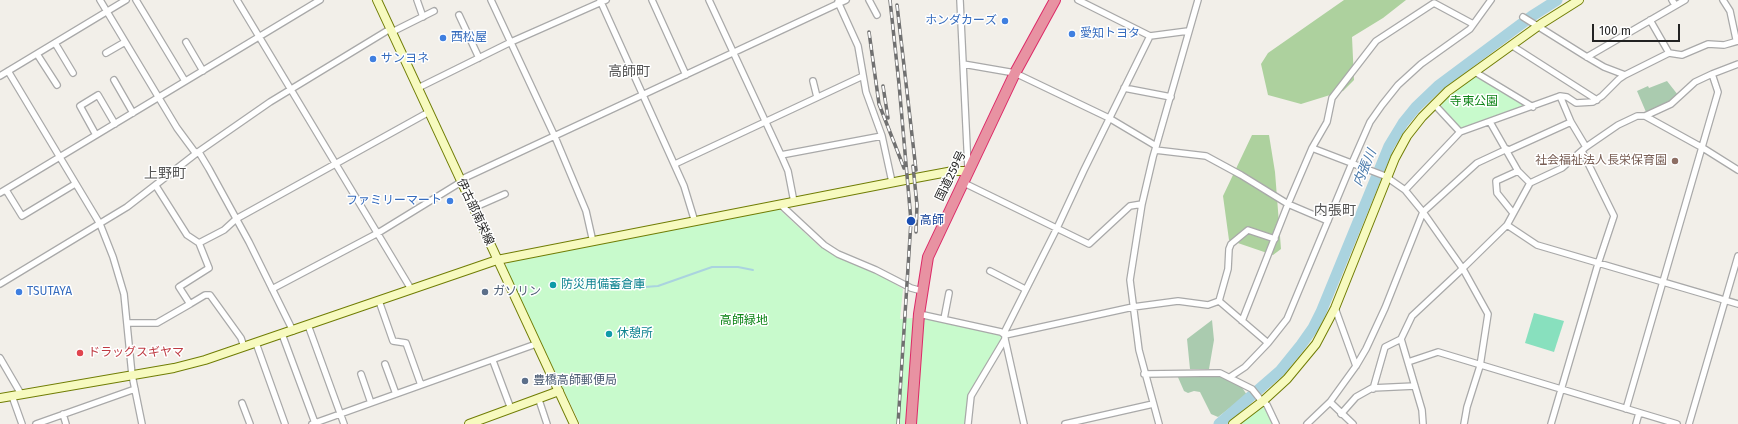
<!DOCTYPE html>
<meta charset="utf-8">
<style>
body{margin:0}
#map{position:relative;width:1738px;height:424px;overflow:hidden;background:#f2efe9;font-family:"Fira Sans",sans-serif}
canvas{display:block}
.scale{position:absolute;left:1592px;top:24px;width:88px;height:18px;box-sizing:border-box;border:2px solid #222;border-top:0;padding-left:5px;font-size:12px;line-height:14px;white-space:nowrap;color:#222;-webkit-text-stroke:3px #fff;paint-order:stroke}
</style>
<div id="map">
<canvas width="1738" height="424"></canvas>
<div class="scale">100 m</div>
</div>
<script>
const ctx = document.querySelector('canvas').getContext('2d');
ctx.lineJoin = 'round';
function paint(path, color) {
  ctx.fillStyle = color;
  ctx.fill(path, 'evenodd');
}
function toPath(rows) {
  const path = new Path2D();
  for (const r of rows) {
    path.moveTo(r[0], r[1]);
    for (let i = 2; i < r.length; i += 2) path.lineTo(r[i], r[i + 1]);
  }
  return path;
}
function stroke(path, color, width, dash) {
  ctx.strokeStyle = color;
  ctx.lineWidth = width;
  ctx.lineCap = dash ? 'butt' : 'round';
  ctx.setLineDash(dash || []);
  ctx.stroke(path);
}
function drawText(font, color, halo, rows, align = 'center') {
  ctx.font = font + ' "Fira Sans","Noto Sans JP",sans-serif';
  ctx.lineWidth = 3;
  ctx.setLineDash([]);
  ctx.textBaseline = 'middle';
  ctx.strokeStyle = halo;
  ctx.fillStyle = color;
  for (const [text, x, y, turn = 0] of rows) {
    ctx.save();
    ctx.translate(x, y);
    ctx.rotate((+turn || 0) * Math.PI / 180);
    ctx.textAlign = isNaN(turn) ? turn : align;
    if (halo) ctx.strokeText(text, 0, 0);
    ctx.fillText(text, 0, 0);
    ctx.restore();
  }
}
paint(toPath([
 [1344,0,1406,0,1383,18,1352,37,1354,80,1343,91,1301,104,1268,95,1261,64,1268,53],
 [1252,135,1269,135,1275,172,1281,249,1273,255,1229,240,1223,196]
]), '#add19e');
paint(toPath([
 [1667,81,1678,95,1670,103,1649,112,1646,112,1637,91,1648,86,1649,88],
 [1212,320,1214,340,1209,369,1190,369,1187,339],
 [1177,375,1221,376,1241,386,1247,395,1218,417,1211,414,1200,392,1194,391,1188,393,1184,391]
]), '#aacbaf');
paint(toPath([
 [1475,76,1525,105,1524,107,1462,129,1459,128,1441,108,1442,103,1448,96],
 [777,209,780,210,821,248,823,247,832,253,885,278,903,289,900,319,926,317,985,330,1002,335,1002,338,969,395,965,424,580,424,546,353,539,343,504,267,510,261],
 [1263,405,1265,406,1274,424,1238,424]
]), '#c8facc');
paint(toPath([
 [1534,313,1564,321,1554,352,1525,343]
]), '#88e0be');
stroke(toPath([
 [603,282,631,288,658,286,712,267,738,267,753,270]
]), '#aad3df', 2);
stroke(toPath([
 [1219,424,1280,371,1301,345,1313,328,1321,312,1389,146,1403,123,1416,107,1438,86,1532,16,1557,0]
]), '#aad3df', 11);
const street = toPath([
 [100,0,177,128,194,151,200,154,209,169,249,242,293,331],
 [136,0,185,81],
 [237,0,411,289],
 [417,0,423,17],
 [491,0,555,137,586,211,593,242],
 [600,0,684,186,695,222],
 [652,0,686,75],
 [709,0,781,155,788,171,794,202],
 [869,0,877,15],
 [960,0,968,168],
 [1078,0,1150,36,1188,31],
 [1672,0,1675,5],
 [1723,0,1730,11,1736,39,1738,41],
 [838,2,858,46,866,92,882,136,892,182],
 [459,15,479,58],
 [1523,17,1587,57,1604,67,1625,75,1669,53],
 [1650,20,1669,53,1682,55,1708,44,1724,45,1738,41],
 [392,32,434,11],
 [186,42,203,71],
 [55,43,73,73],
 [1511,45,1597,100],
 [106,53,125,42],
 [37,54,57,85],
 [1587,57,1685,0],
 [963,64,1015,73,1109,118,1156,146],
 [1738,64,1712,74,1695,82,1671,104,1645,116,1703,148,1738,170],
 [8,71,100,224,113,257,124,294,132,375,142,424],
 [1475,72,1533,107],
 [0,76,126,0],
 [114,80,133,113],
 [813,81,817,97],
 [418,88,511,42,606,0],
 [1124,88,1171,97],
 [1560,96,1567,97,1576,103,1593,102,1602,96,1619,79,1625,75],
 [1434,104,1460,132],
 [96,135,80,106,98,95,115,124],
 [1312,148,1385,176,1405,190,1423,212,1463,269,1488,314,1480,366,1467,407,1464,424],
 [1155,150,1206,156,1241,175,1288,204,1328,221],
 [1507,151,1571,122],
 [781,155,882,136],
 [675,164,863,76],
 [460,180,846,0],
 [962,182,1089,244,1130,206,1142,204],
 [1530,183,1562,168,1586,147,1618,125,1637,116,1645,116],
 [156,186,187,235,199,243],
 [6,190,22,216,75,184],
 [1405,190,1460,132,1560,96,1571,122,1586,147],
 [0,193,320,0],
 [781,205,824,245,838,254,876,270,911,288,922,291],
 [473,208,505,194],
 [1513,213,1497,193,1496,181,1518,171],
 [1507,225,1537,245,1738,304],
 [990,271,1025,289],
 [0,284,127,207,198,152,270,102,390,29],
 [272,289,378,233,461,182],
 [379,301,393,341,406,343,421,385],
 [190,304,205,295,210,295,241,338,244,347],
 [1335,308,1356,366],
 [919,314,1001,332,1005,335,1133,307,1178,301,1208,305,1219,301],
 [944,319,949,293],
 [1242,321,1288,204,1312,148,1327,122,1332,98,1376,41,1434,3,1473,24],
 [127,323,157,323,190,304,179,287,209,268,199,243,224,230,236,219,429,112],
 [308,325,344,424],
 [282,334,315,423],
 [256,343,285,424],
 [1268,343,1219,301,1228,269,1229,249,1231,244,1248,230,1275,239],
 [0,358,21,394],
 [493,361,511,409],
 [1408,362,1438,352,1677,424],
 [385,364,396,394],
 [361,374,371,403],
 [1144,374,1220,373,1252,389,1260,399,1267,405,1276,424],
 [1230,377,1245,367,1268,343,1287,319,1352,163,1370,122,1382,105,1398,85,1421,64,1470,29,1491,0],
 [1373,389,1385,347,1401,339],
 [12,396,22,424],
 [539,400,547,424],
 [1330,402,1353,424],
 [242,403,250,424],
 [1626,409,1718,92,1712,74],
 [63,414,66,424],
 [1341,414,1356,397,1372,388,1415,386],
 [36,424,135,389],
 [312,424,536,344],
 [968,424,971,396,1005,339],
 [1024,424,1005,339,1005,331,1057,228,1084,170,1150,36],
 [1065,424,1153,404],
 [1159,424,1139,350,1130,280,1142,204,1153,157,1198,0],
 [1307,424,1330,402,1356,366,1366,349,1385,308,1423,212,1477,163,1507,149],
 [1423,424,1422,410,1401,339,1412,316,1458,273,1507,225,1530,183,1518,171,1490,122],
 [1551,424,1598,264,1614,216,1582,151],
 [1636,424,1639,413],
 [1689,424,1738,256]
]);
const secondary = toPath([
 [377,0,574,424],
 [0,398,174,368,205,360,497,260,905,180,953,171,968,171],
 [469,424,559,391],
 [1233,424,1263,401,1287,379,1316,344,1335,308,1395,158,1407,136,1422,117,1448,91,1541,24,1579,0]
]);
const highway = toPath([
 [911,424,919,314,928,257,1015,73,1055,0]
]);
stroke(street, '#a9a9a9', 8);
stroke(secondary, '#707d05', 10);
stroke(highway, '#dc2a67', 12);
stroke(street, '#fff', 5.5);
stroke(secondary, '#f7fabf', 8);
stroke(highway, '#e892a2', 10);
const rail = toPath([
 [890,0,899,84,911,221,898,424],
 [897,5,916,170],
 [869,32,879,104,904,168],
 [883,86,888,118],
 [913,166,917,205,916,232]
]);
stroke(rail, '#707070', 3.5);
stroke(rail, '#fff', 2, [6]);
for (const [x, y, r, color] of [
 [1005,21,4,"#3f7fe0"],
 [1072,34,4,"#3f7fe0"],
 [443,38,4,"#3f7fe0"],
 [373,59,4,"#3f7fe0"],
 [1675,161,4,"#8d6e63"],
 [450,201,4,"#3f7fe0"],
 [911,221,5,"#1a4fb4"],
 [553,285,4,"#0f9aa8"],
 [19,292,4,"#3f7fe0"],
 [485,292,4,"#5c6f8a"],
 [609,334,4,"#0f9aa8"],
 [80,353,4,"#e0444e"],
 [525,381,4,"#5c6f8a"]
]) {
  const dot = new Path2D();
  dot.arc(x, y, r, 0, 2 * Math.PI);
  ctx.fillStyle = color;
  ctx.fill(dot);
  stroke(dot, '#fff', 1.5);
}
drawText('12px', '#366cbe', '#fff', [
 ["ホンダカーズ",997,21,"right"],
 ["愛知トヨタ",1080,34],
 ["西松屋",451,38],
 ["サンヨネ",381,59],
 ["ファミリーマート",442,201,"right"],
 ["TSUTAYA",27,292]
], 'left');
drawText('12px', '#0c8416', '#fff', [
 ["寺東公園",1474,102],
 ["高師緑地",744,321]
]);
drawText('12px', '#785e54', '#fff', [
 ["社会福祉法人長栄保育園",1667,161]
], 'right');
drawText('12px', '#222', '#fff', [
 ["国道259号",951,176,-64],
 ["伊古部南栄線",475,212,65]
]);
drawText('12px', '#164399', '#fff', [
 ["高師",920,221]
], 'left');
drawText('12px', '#0d838f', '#fff', [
 ["防災用備蓄倉庫",561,285],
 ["休憩所",617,334]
], 'left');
drawText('12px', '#4e5e75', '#fff', [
 ["ガソリン",493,292],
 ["豊橋高師郵便局",533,381]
], 'left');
drawText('12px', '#be3a42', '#fff', [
 ["ドラッグスギヤマ",88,353]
], 'left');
drawText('italic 13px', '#4a7aab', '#fff', [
 ["内張川",1365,168,-67]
]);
drawText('14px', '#555', '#fff', [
 ["高師町",629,72],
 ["上野町",165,174],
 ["内張町",1335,211]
]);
</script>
